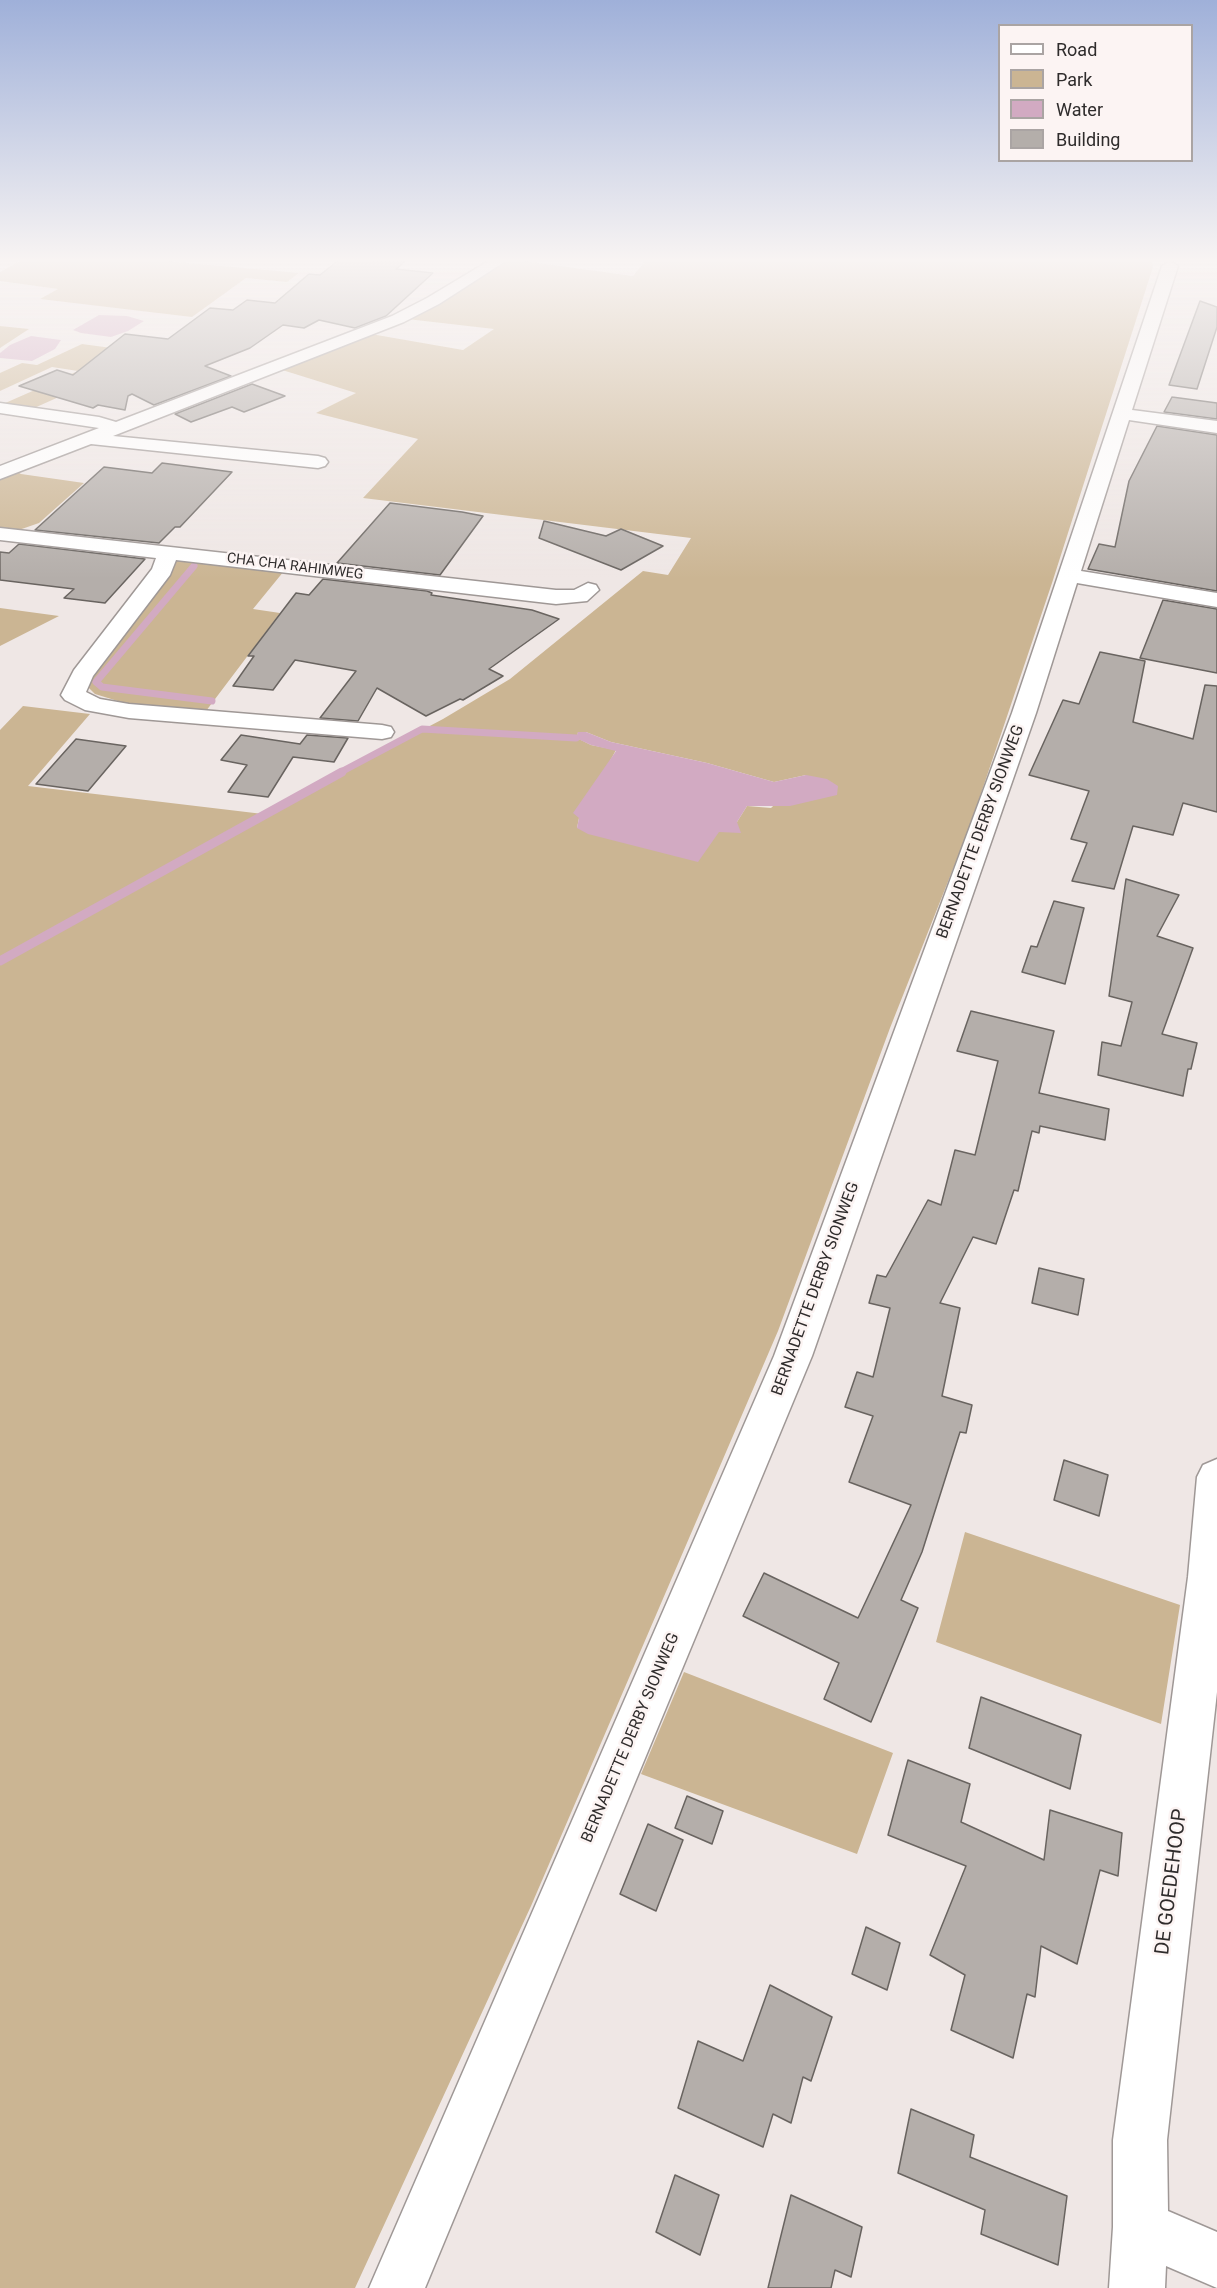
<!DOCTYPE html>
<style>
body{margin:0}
#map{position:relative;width:1217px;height:2288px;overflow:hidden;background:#efe7e5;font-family:Roboto,sans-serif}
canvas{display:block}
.legend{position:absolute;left:998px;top:24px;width:195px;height:138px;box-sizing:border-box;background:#fcf4f3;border:2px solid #aaa4a3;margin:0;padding:8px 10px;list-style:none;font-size:18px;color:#2f2c2c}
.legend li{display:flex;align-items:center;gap:12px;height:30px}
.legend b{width:30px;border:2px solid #aaa4a3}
</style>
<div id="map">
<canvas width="1217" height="2288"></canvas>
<ul class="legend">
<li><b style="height:8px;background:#fff"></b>Road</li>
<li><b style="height:16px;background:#cbb593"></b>Park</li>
<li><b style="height:16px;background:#d2aac2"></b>Water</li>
<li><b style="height:16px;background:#b4aeaa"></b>Building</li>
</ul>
</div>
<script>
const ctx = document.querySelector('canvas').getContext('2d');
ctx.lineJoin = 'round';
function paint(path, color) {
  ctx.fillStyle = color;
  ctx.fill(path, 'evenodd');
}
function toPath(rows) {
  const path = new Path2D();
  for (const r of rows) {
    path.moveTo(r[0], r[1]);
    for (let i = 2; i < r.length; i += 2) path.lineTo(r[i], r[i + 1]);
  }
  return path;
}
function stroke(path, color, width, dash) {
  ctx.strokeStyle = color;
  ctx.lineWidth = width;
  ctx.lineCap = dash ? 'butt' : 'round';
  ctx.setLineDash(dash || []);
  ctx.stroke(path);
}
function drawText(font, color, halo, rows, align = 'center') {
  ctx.font = font + ' Roboto,sans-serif';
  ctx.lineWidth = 5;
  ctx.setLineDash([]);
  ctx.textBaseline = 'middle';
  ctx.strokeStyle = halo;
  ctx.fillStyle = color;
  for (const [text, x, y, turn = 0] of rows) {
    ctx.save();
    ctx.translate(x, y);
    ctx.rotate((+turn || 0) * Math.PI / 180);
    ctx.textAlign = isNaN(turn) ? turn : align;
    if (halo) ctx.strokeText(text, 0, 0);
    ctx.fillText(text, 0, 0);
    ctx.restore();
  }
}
paint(toPath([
 [3,259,142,259,299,273,287,282,246,278,192,317,40,299,58,289,0,281,0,272,20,261],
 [508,259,633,276,647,259,1151,259,1153,267,1052,583,970,826,890,1028,778,1331,531,1906,355,2288,0,2288,0,730,23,706,90,714,28,786,263,814,443,719,510,679,643,571,668,575,691,538,363,498,418,439,316,413,356,393,279,369,371,334,463,350,494,329,407,319,454,295],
 [578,732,586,732,611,742,707,763,774,782,806,775,771,808,747,806,737,822,719,832,577,828,579,818,616,750,591,745,577,738],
 [0,326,29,329,0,348],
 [82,344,134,351,108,375,32,409,3,404,78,371,52,367,0,391,0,373,22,363,37,365],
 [16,471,21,474,84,483,39,523,16,531,0,530,0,477],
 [177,557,284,571,253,609,280,613,206,711,158,708,121,702,95,694,88,687,88,678],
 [0,608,59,616,0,646],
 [965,1532,1180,1605,1161,1724,936,1642],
 [684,1672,893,1753,857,1854,641,1774]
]), '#cbb593');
paint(toPath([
 [99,315,127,316,144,321,128,331,111,337,81,333,73,330],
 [31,336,61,340,55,349,32,361,0,358,0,353,10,345],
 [578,732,586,732,611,742,707,763,774,782,806,775,827,779,838,786,837,795,790,806,747,806,737,822,741,833,719,832,698,862,588,834,577,828,579,818,573,813,616,751,591,745,576,738]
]), '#d2aac2');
stroke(toPath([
 [194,566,96,682,102,687,212,701],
 [339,773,422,729,576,738]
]), '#d2aac2', 7);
stroke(toPath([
 [0,961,342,772]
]), '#d2aac2', 9);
const building = toPath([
 [340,259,404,262,396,269,433,273,386,316,355,328,319,320,304,328,283,325,250,348,205,366,231,376,154,405,132,394,128,396,125,410,98,405,93,408,19,386,57,370,73,375,125,334,168,339,210,308,233,310,247,300,275,303,309,274,320,275,340,259],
 [1200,301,1217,307,1217,327,1197,389,1169,385,1200,301],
 [252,384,285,396,244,412,232,407,191,422,175,414,252,384],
 [1172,397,1217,403,1217,419,1164,412,1172,397],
 [1157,426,1217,435,1217,591,1088,569,1099,544,1115,547,1129,481,1157,426],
 [162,463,232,472,180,527,175,527,159,543,35,530,104,467,152,473,162,463],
 [390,503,462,512,483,516,440,575,337,563,390,503],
 [544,521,606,536,621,529,663,546,621,570,539,538,544,521],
 [19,544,145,559,105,603,64,598,74,589,0,580,0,552,9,553,19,544],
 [323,579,427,591,432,593,431,595,532,610,559,619,489,669,503,676,463,700,460,699,426,716,377,688,358,721,320,718,356,671,295,660,273,690,233,686,254,656,248,656,296,593,309,595,323,579],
 [1163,600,1217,609,1217,673,1140,658,1163,600],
 [1100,652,1145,661,1133,722,1193,739,1205,685,1217,686,1217,812,1183,803,1173,835,1133,826,1114,889,1072,881,1087,843,1071,839,1089,791,1029,775,1063,700,1079,704,1100,652],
 [241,735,300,744,307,735,348,738,334,762,293,757,268,797,228,792,247,765,221,760,241,735],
 [76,739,126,746,88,791,36,784,76,739],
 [1126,879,1179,895,1157,936,1193,948,1162,1034,1197,1043,1191,1069,1188,1069,1183,1096,1098,1075,1102,1042,1121,1046,1132,1002,1109,996,1126,879],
 [1054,901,1084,908,1065,984,1022,972,1031,946,1037,947,1054,901],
 [971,1011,1054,1031,1039,1093,1109,1109,1105,1140,1040,1126,1039,1133,1032,1131,1018,1191,1014,1190,996,1244,973,1237,940,1303,960,1308,942,1396,972,1405,966,1433,960,1432,922,1552,901,1600,918,1608,871,1722,824,1699,839,1663,743,1616,764,1573,858,1618,911,1505,849,1482,873,1416,845,1407,857,1372,873,1377,890,1308,869,1303,877,1275,886,1277,928,1200,941,1205,955,1150,975,1155,998,1061,957,1051,971,1011],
 [1039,1268,1084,1279,1078,1315,1032,1303,1039,1268],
 [1064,1460,1108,1475,1099,1516,1054,1500,1064,1460],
 [981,1697,1081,1735,1070,1789,969,1748,981,1697],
 [908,1760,970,1784,961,1822,1044,1860,1050,1810,1122,1833,1118,1876,1100,1870,1077,1964,1041,1946,1035,1997,1027,1994,1013,2058,951,2030,965,1975,930,1955,966,1866,888,1835,908,1760],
 [687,1796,723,1811,712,1844,675,1828,687,1796],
 [648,1824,683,1840,656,1911,620,1894,648,1824],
 [866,1927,900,1943,887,1990,852,1974,866,1927],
 [770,1985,832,2017,811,2081,803,2077,791,2123,773,2114,763,2147,678,2108,698,2041,743,2061,770,1985],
 [911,2109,974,2135,970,2157,1067,2196,1058,2265,981,2234,985,2210,898,2173,911,2109],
 [675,2175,719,2195,700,2255,656,2232,675,2175],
 [791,2195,862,2227,851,2277,835,2270,831,2288,768,2288,791,2195]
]);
paint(building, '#b4aeaa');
stroke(building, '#696460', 1.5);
const minor = toPath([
 [492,259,509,259,439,304,404,322,113,436,318,456,325,458,328,462,325,466,318,468,91,444,0,479,0,466,99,428,0,413,0,403,99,417,116,422,392,316,427,298,492,259],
 [1170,261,1178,266,1132,410,1217,421,1217,433,1129,420,1081,571,1217,593,1217,607,1077,583,1036,713,812,1356,425,2288,369,2288,774,1356,1012,713,1162,266,1170,261],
 [0,528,556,590,574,590,588,583,596,585,599,590,587,601,556,604,176,560,170,575,93,676,86,692,100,699,129,704,382,725,391,727,394,732,391,737,382,739,129,718,85,710,65,700,61,695,74,670,152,569,156,558,0,540,0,528],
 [1217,1459,1217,1692,1167,2140,1168,2211,1217,2232,1217,2288,1166,2266,1165,2288,1109,2288,1113,2227,1113,2140,1188,1577,1197,1477,1203,1465,1217,1459]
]);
stroke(minor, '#9f9896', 3);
paint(minor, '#fff');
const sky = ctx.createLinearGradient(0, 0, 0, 579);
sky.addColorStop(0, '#9fb0d9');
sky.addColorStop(0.45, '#f8f4f3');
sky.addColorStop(1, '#f8f4f300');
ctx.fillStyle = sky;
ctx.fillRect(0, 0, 1217, 579);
drawText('14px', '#2f2c2c', '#fcf4f3', [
 ["CHA CHA RAHIMWEG",295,567,7]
]);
drawText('16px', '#2f2c2c', '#fcf4f3', [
 ["BERNADETTE DERBY SIONWEG",981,832,-70],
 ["BERNADETTE DERBY SIONWEG",816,1289,-70],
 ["BERNADETTE DERBY SIONWEG",631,1738,-67]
]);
drawText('20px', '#2f2c2c', '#fcf4f3', [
 ["DE GOEDEHOOP",1172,1882,-83]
]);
</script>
